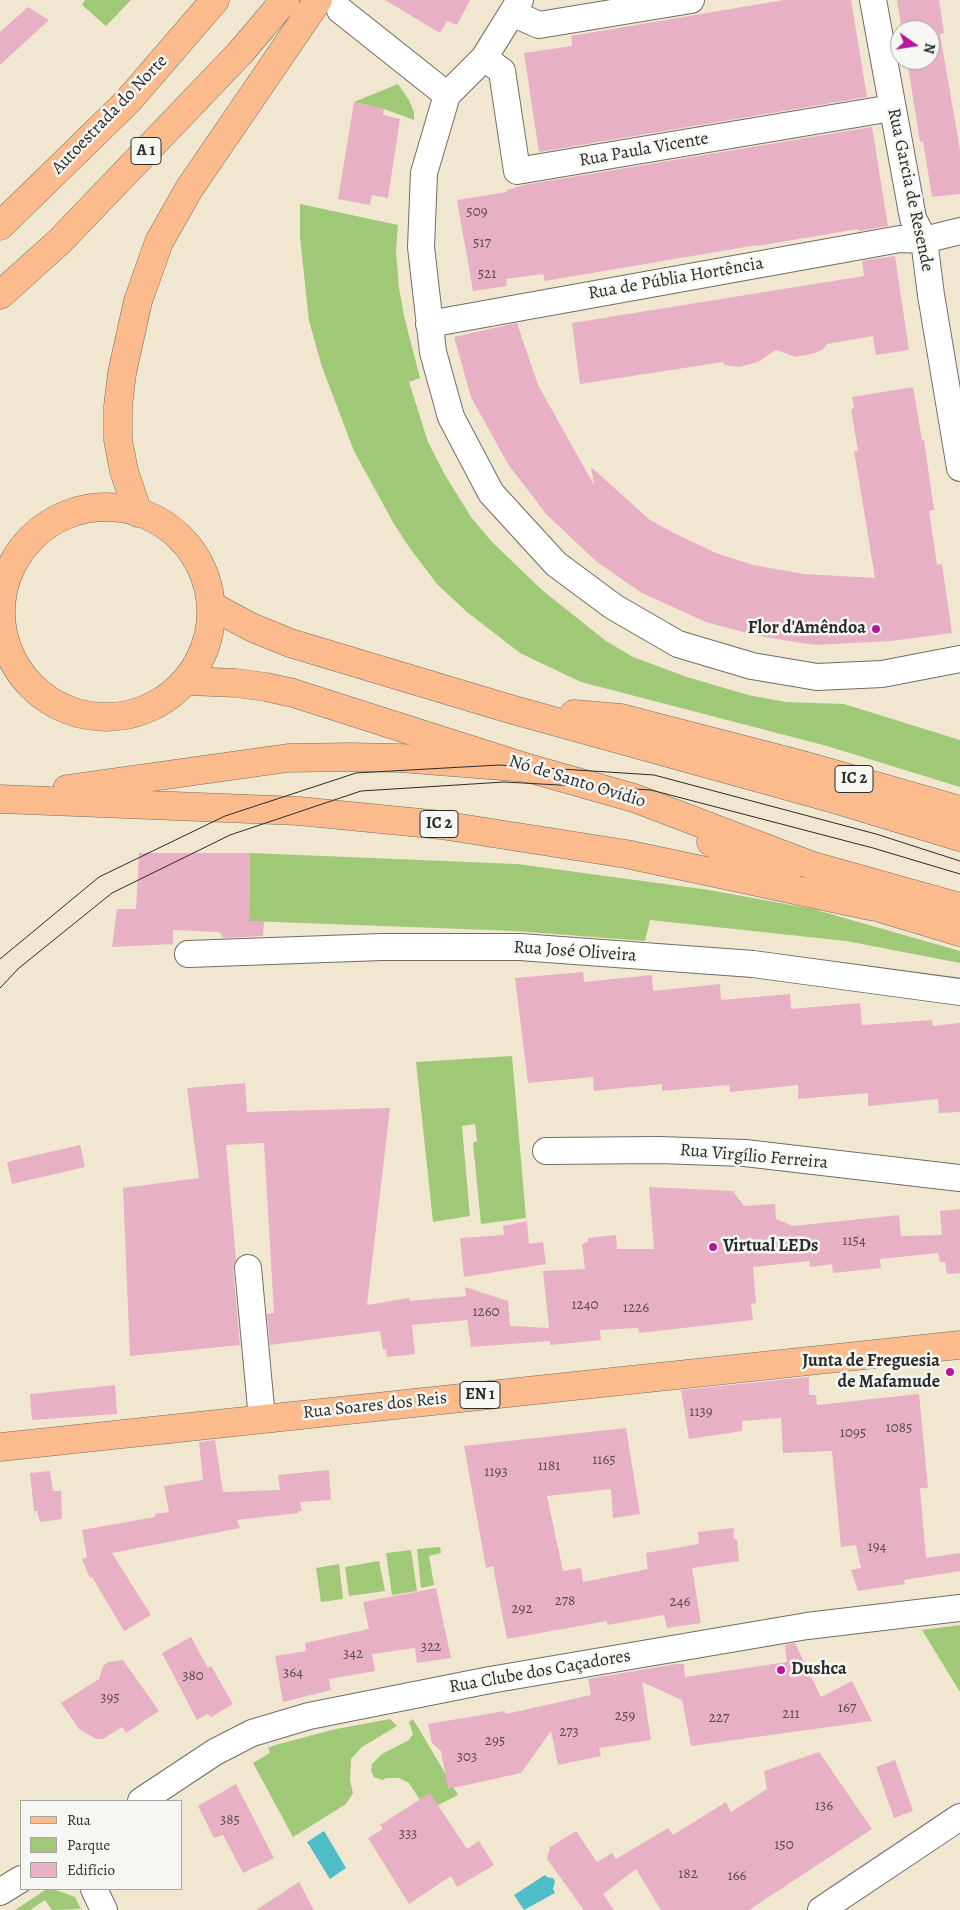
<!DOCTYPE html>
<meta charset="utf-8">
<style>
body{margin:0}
#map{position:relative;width:960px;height:1910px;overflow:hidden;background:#f1e7d0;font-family:Alegreya,serif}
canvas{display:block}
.legend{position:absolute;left:20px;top:1800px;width:162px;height:90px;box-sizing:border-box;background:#f6f6f2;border:1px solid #a5a5a2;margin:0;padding:6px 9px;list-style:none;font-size:15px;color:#2b2b2b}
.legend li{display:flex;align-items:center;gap:10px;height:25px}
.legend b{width:25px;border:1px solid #a5a5a2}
.north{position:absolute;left:890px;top:20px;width:50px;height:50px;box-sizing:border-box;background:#f6f6f2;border:1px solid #a5a5a2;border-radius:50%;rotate:103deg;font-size:14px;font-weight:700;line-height:20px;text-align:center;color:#2b2b2b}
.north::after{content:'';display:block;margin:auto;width:18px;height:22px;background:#b5179e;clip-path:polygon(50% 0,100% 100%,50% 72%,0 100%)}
</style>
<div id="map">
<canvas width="960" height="1910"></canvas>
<ul class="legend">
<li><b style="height:6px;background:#fbbb8d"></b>Rua</li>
<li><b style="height:14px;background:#9fc976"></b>Parque</li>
<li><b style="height:14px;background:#e8b0c4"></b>Edifício</li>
</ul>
<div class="north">N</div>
</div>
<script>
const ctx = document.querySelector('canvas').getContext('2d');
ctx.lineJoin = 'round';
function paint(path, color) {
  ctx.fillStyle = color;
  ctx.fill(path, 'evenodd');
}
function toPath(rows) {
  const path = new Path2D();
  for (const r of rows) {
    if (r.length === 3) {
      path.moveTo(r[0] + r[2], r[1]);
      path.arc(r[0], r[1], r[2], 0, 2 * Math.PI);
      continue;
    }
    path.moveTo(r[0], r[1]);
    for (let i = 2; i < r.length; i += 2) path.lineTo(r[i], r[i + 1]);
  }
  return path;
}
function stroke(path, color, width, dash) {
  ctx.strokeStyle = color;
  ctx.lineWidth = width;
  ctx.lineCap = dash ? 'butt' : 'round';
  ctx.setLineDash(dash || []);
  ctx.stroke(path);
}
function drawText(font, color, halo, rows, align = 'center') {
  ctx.font = font + ' Alegreya,serif';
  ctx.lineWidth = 5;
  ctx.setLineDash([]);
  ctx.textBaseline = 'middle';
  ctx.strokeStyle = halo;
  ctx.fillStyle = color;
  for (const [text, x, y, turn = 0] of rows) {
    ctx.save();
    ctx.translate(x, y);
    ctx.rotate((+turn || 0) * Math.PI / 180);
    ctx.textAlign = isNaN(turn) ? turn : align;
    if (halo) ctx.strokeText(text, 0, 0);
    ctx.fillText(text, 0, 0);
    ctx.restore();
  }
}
paint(toPath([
 [85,0,131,0,106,26,82,5],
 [398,84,409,100,414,112,414,120,384,109,354,102],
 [300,204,398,225,396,251,399,288,405,320,420,378,409,382,428,442,445,475,471,517,492,542,542,590,606,641,633,657,687,677,748,695,786,702,844,704,960,740,960,787,827,746,581,682,520,653,467,612,437,584,409,547,394,524,354,451,322,367,309,321,300,237],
 [250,853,517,864,709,890,813,909,960,951,960,963,846,941,650,920,645,941,516,931,249,921],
 [512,1056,526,1218,481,1224,473,1143,477,1141,475,1124,462,1126,470,1216,433,1222,416,1062],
 [440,1547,441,1553,429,1556,434,1585,421,1588,417,1549],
 [411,1550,417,1591,392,1595,386,1553],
 [379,1561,385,1591,349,1596,345,1567],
 [339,1564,343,1599,321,1602,316,1568],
 [960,1625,960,1692,922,1630],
 [390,1719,397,1726,362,1747,351,1759,350,1780,353,1793,346,1804,293,1837,253,1763,270,1753,268,1748,275,1745,336,1729],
 [413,1719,458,1795,438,1805,420,1800,409,1783,399,1778,387,1778,382,1780,374,1777,371,1771,372,1764,382,1754,409,1740,413,1734,409,1722],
 [47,1889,53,1889,75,1897,81,1909,52,1910,45,1900,30,1910,15,1910]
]), '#9fc976');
paint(toPath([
 [324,1831,346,1868,330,1879,307,1842],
 [545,1875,547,1877,553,1878,555,1882,553,1889,555,1893,524,1910,514,1895]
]), '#4fbdc7');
paint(toPath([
 [385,0,470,0,457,25,447,21,440,33],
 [784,0,851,0,867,97,539,152,524,53,572,46,571,36],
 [897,0,939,0,944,33,940,34,960,150,960,194,932,197,923,141,920,142,907,60,930,60,930,30,902,30],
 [28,7,49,20,0,65,0,32],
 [354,102,384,109,383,115,400,119,388,198,372,195,370,205,338,199],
 [872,127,888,226,858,231,858,229,757,246,757,245,545,281,543,274,506,279,507,286,473,291,457,200,507,192,507,190,524,185],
 [895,256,909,350,876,355,873,336,827,344,822,350,815,353,796,357,776,350,758,362,739,367,725,365,723,362,580,384,572,323,864,276,862,261],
 [517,323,538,385,594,485,591,467,650,520,674,533,716,553,753,565,804,574,875,578,854,451,858,451,851,409,854,408,852,397,913,387,922,440,924,440,934,510,929,511,937,565,942,564,952,633,891,641,815,645,758,636,706,622,642,593,597,562,546,514,508,464,471,397,454,337],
 [139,853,250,853,249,921,264,921,263,936,224,938,219,932,173,930,173,944,112,947,117,909,136,909],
 [583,972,584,982,652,975,653,991,720,984,721,1000,790,994,791,1009,860,1003,862,1025,932,1020,933,1026,960,1023,960,1112,939,1113,938,1099,868,1106,868,1093,798,1099,798,1085,730,1092,729,1085,662,1091,662,1084,594,1091,593,1077,528,1083,515,978],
 [245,1083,247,1112,390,1108,367,1305,409,1298,410,1301,466,1296,465,1287,508,1301,510,1326,549,1328,543,1271,585,1269,582,1244,588,1242,588,1238,616,1235,617,1249,654,1249,649,1187,733,1191,744,1206,775,1204,776,1219,793,1226,899,1215,901,1236,942,1235,940,1211,960,1209,960,1273,947,1274,945,1262,940,1262,938,1253,880,1259,881,1268,833,1273,832,1264,810,1267,809,1261,753,1267,756,1303,751,1304,753,1320,639,1333,638,1328,600,1330,601,1340,550,1345,550,1341,471,1347,467,1320,412,1325,415,1354,387,1357,386,1349,383,1350,380,1331,270,1345,267,1314,274,1313,264,1143,226,1145,236,1260,233,1269,240,1345,130,1356,123,1188,199,1178,187,1088],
 [80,1145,85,1167,12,1184,7,1162],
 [527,1221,529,1244,543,1242,546,1264,464,1277,460,1238,504,1235,503,1226],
 [809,1377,809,1395,816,1395,817,1405,919,1394,928,1488,920,1488,926,1558,960,1553,960,1571,904,1580,905,1584,858,1591,851,1570,861,1568,856,1545,841,1547,832,1451,783,1453,781,1418,742,1421,742,1431,689,1439,681,1390],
 [115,1385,117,1414,32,1420,30,1394],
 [626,1428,640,1514,613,1518,611,1489,547,1496,563,1571,581,1568,583,1582,648,1569,646,1553,699,1544,698,1532,734,1528,733,1538,737,1540,739,1561,692,1568,701,1623,667,1628,664,1615,607,1625,607,1621,507,1639,493,1566,486,1568,464,1446],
 [215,1440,223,1492,280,1490,278,1475,329,1470,331,1500,300,1502,302,1511,298,1511,298,1513,237,1520,240,1528,112,1553,151,1615,124,1631,92,1577,90,1578,82,1559,87,1557,82,1530,155,1517,155,1514,169,1512,164,1486,203,1480,199,1442],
 [50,1471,53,1491,61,1491,62,1519,40,1522,37,1511,34,1511,30,1473],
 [436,1588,451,1658,417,1663,415,1648,372,1654,375,1671,329,1679,331,1690,283,1702,275,1656,306,1651,305,1643,369,1629,363,1602],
 [191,1637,208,1668,211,1666,233,1704,211,1717,207,1714,197,1720,162,1653],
 [795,1643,821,1697,852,1681,872,1721,691,1746,682,1700,642,1682,651,1740,599,1748,601,1756,558,1765,551,1731,521,1773,448,1789,441,1751,432,1743,428,1724,505,1711,506,1714,591,1695,588,1679,676,1664,684,1664,685,1677,787,1662,785,1645],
 [123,1660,159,1711,126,1733,122,1727,103,1739,96,1739,79,1729,61,1703,99,1679,103,1666,108,1662],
 [819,1752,872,1829,749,1910,661,1910,636,1869,603,1894,614,1910,584,1910,547,1859,550,1847,576,1831,597,1862,612,1853,616,1859,668,1828,673,1835,726,1802,731,1812,767,1789,764,1771],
 [895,1760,913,1811,894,1818,876,1767],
 [236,1784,274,1858,243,1873,223,1835,214,1838,198,1806],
 [430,1793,467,1849,479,1841,494,1865,457,1887,451,1876,409,1904,368,1838,383,1829,380,1825],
 [299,1882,314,1910,256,1910]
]), '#e8b0c4');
const minor = toPath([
 [520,0,484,58,447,95,424,173,421,247,433,352,451,417,491,493,556,564,614,607,678,644,752,666,817,677,882,674,960,659],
 [873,0,913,218,924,240,931,295,960,468],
 [340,10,447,95],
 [512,13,539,25,691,0],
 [484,58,502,71,517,171,892,108],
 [429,324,900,239,924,240,960,231],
 [188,954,382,947,520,947,753,964,960,992],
 [546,1151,659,1150,745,1153,960,1178],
 [248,1268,262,1419],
 [141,1801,215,1752,252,1733,309,1716,490,1680,807,1626,960,1608],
 [94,1889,104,1910],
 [0,1892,21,1879],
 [821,1910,960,1817]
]);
const major = toPath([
 [106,612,105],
 [212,606,251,627,290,643,510,709,838,800,960,837],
 [189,681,236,683,266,687,293,693,528,768,634,798,813,866,960,907],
 [574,714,621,718,799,764,960,810],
 [711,842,744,861,786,876],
 [847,898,960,932],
 [0,1447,960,1345]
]);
const highway = toPath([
 [0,226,128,101,215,0],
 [0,295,60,241,240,53,285,0],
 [138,513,124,471,118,440,118,406,122,373,138,301,159,242,189,189,318,0],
 [67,789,288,758,349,757,400,758,528,768],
 [0,799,299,811,441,825,626,854,870,906]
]);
stroke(minor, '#706d65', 28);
stroke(major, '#706d65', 29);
stroke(highway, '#706d65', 29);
stroke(minor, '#fff', 26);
stroke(major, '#fbbb8d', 28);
stroke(highway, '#fbbb8d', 28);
stroke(toPath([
 [0,959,99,877,225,816,356,773,499,765,654,775,876,834,960,861],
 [0,988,19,968,112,893,230,835,361,791,504,782,651,790,873,848,960,874]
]), '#2b2b2b', 1);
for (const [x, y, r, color] of [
 [876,629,5,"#b5179e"],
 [713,1247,5,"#b5179e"],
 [950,1372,5,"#b5179e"],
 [781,1670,5,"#b5179e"]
]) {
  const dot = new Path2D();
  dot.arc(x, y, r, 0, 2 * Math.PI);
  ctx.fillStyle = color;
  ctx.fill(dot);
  stroke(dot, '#f6f6f2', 2);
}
drawText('15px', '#5a4c51', null, [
 ["509",477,212],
 ["517",482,243],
 ["521",487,274],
 ["1154",854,1241],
 ["1240",585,1305],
 ["1226",636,1308],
 ["1260",486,1312],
 ["1139",701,1412],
 ["1085",899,1428],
 ["1095",853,1433],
 ["1165",604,1460],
 ["1181",549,1466],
 ["1193",496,1472],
 ["194",877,1547],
 ["278",565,1601],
 ["246",680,1602],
 ["292",522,1609],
 ["322",431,1647],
 ["342",353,1654],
 ["364",293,1673],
 ["380",193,1676],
 ["395",110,1698],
 ["167",847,1708],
 ["211",791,1714],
 ["259",625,1716],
 ["227",719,1718],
 ["273",569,1732],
 ["295",495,1741],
 ["303",467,1757],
 ["136",824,1806],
 ["385",230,1820],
 ["333",408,1834],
 ["150",784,1845],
 ["182",688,1874],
 ["166",737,1876]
]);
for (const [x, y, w] of [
 [146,151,30],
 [854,779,38],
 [439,824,38],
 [480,1395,40]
]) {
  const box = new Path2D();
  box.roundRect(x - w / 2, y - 13.5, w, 27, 4);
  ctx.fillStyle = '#f6f6f2';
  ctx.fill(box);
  stroke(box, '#2b2b2b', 1);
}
drawText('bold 16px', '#2b2b2b', null, [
 ["A 1",146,151],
 ["IC 2",854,779],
 ["IC 2",439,824],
 ["EN 1",480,1395]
]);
drawText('18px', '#2b2b2b', '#f6f6f2', [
 ["Autoestrada do Norte",110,115,-46],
 ["Rua Paula Vicente",644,150,-10],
 ["Rua Garcia de Resende",910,190,78],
 ["Rua de Públia Hortência",676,279,-10],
 ["Nó de Santo Ovídio",577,782,17],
 ["Rua José Oliveira",575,952,4],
 ["Rua Virgílio Ferreira",754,1157,5],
 ["Rua Soares dos Reis",375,1406,-6],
 ["Rua Clube dos Caçadores",540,1672,-10]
]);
drawText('bold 18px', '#2b2b2b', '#f6f6f2', [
 ["Flor d'Amêndoa",866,629],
 ["Virtual LEDs",723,1247,"left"],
 ["Junta de Freguesia",940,1362],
 ["de Mafamude",940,1383],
 ["Dushca",791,1670,"left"]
], 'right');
</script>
